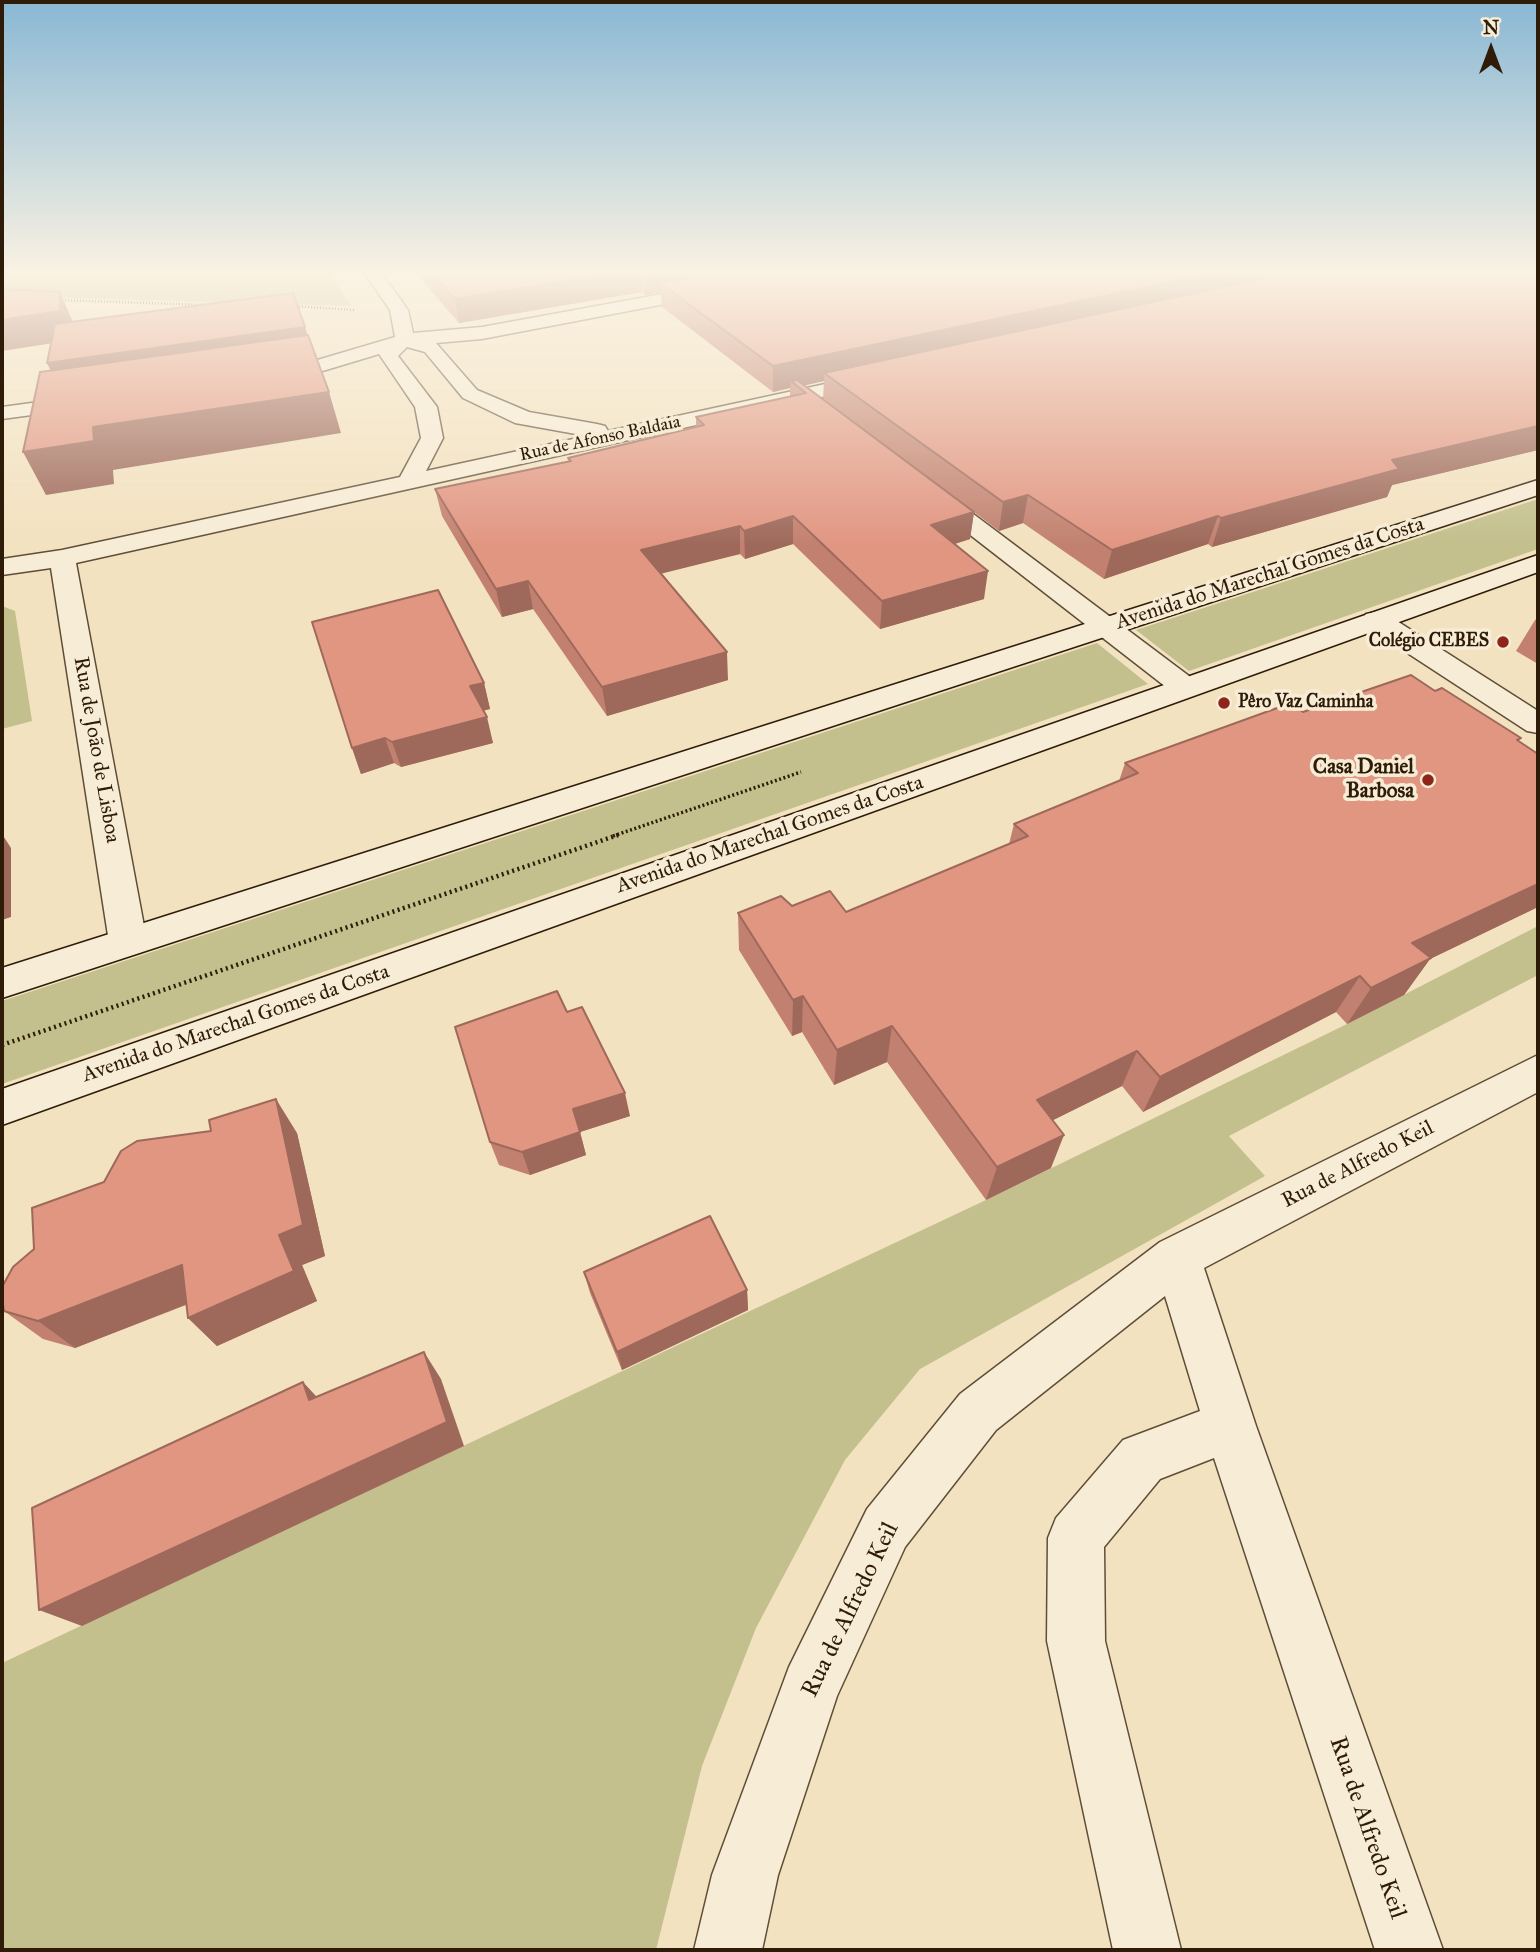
<!DOCTYPE html>
<meta charset="utf-8">
<style>
body{margin:0}
#map{position:relative;width:1540px;height:1952px;overflow:hidden;background:#f3e2c0;font-family:"IM FELL Great Primer",serif}
canvas{display:block}
.frame{position:absolute;inset:0;border:4px solid #2e1c09;pointer-events:none}
.north{position:absolute;left:1456px;top:14px;width:70px;height:70px;-webkit-text-stroke:5px #f7ecd6;paint-order:stroke;rotate:0deg;font-size:19px;font-weight:700;line-height:28px;text-align:center;color:#2e1c09}
.north::after{content:'';display:block;margin:auto;width:24px;height:32px;background:#2e1c09;clip-path:polygon(50% 0,100% 100%,50% 72%,0 100%)}
</style>
<div id="map">
<canvas width="1540" height="1952"></canvas>
<div class="frame"></div>
<div class="north">N</div>
</div>
<script>
const ctx = document.querySelector('canvas').getContext('2d');
ctx.lineJoin = 'round';
function paint(path, color) {
  ctx.fillStyle = color;
  ctx.fill(path, 'evenodd');
}
function toPath(rows) {
  const path = new Path2D();
  for (const r of rows) {
    path.moveTo(r[0], r[1]);
    for (let i = 2; i < r.length; i += 2) path.lineTo(r[i], r[i + 1]);
  }
  return path;
}
function stroke(path, color, width, dash) {
  ctx.strokeStyle = color;
  ctx.lineWidth = width;
  ctx.lineCap = dash ? 'butt' : 'round';
  ctx.setLineDash(dash || []);
  ctx.stroke(path);
}
function drawText(font, color, halo, rows, align = 'center') {
  ctx.font = font + ' "IM FELL Great Primer",serif';
  ctx.lineWidth = 7;
  ctx.setLineDash([]);
  ctx.textBaseline = 'middle';
  ctx.strokeStyle = halo;
  ctx.fillStyle = color;
  for (const [text, x, y, turn = 0] of rows) {
    ctx.save();
    ctx.translate(x, y);
    ctx.rotate((+turn || 0) * Math.PI / 180);
    ctx.textAlign = isNaN(turn) ? turn : align;
    if (halo) ctx.strokeText(text, 0, 0);
    ctx.fillText(text, 0, 0);
    ctx.restore();
  }
}
paint(toPath([
 [2,271,327,271,352,306,2,296],
 [1538,499,1538,549,1189,671,1136,630],
 [2,606,15,611,32,721,2,729],
 [1097,643,1148,684,2,1084,2,1001],
 [1538,926,1538,975,1229,1136,1265,1176,920,1369,845,1460,756,1628,702,1766,656,1950,2,1950,2,1663,986,1200,1347,1024]
]), '#c3c08d');
const street = toPath([
 [363,271,380,271,408,310,413,333,482,327,733,281,766,271,784,271,776,282,733,291,482,339,436,343,477,390,529,412,597,424,605,426,608,431,876,373,886,379,876,385,76,563,147,942,141,952,128,956,115,952,109,942,51,568,2,575,2,559,62,550,400,477,421,438,415,407,379,354,316,373,267,380,257,374,260,370,314,361,395,337,390,310,363,271],
 [407,347,425,352,463,398,515,423,587,436,426,471,443,438,437,407,398,356,407,347],
 [83,396,91,397,94,402,91,407,2,419,2,407,83,396],
 [932,487,940,489,1197,682,1201,688,1197,694,1186,697,1175,694,924,499,920,494,924,489,932,487],
 [1376,612,1386,614,1538,711,1538,733,1527,731,1366,626,1362,620,1366,614,1376,612],
 [1538,1055,1538,1092,1204,1268,1256,1426,1443,1950,1375,1950,1214,1458,1160,1479,1104,1547,1105,1641,1181,1950,1113,1950,1047,1641,1048,1538,1056,1518,1123,1440,1200,1411,1165,1296,996,1430,905,1547,837,1696,778,1875,762,1950,694,1950,712,1875,789,1667,867,1509,960,1394,1160,1242,1538,1055]
]);
const secondary = toPath([
 [1538,480,1538,495,2,998,2,968,1538,480],
 [1538,555,1538,572,2,1125,2,1089,1538,555]
]);
stroke(street, '#5f4e37', 3);
stroke(secondary, '#2e1c09', 3);
stroke(toPath([
 [59,300,207,305],
 [293,306,354,310]
]), '#2e1c09', 2.5, [1, 2]);
stroke(toPath([
 [613,836,801,772]
]), '#2e1c09', 3.5, [2, 2.5]);
stroke(toPath([
 [2,1045,618,835]
]), '#2e1c09', 4.5, [2, 3.5]);
paint(street, '#f7ecd6');
paint(secondary, '#f7ecd6');
paint(toPath([
 [414,271,1538,271,1538,450,1392,485,1387,497,1212,547,1208,544,1104,579,1023,523,999,531,974,512,970,539,955,544,984,599,880,629,793,544,745,559,740,554,661,573,728,680,607,716,533,609,502,617,442,516,435,489,569,462,568,458,696,427,696,417,790,397,790,388,773,392,662,307,661,292,645,295,642,292,459,323],
 [824,381,823,399,804,385],
 [1538,618,1538,664,1516,651,1535,620],
 [484,683,490,709,483,711,493,743,401,767,394,763,361,774,352,748],
 [1435,691,1538,754,1538,907,1430,959,1404,995,1347,1024,1336,1012,1143,1112,1122,1086,1053,1120,1051,1168,986,1200,887,1062,834,1085,802,1032,792,1036,739,950,738,913,792,906,846,912,1009,844,1014,824,1119,781,1125,763,1303,712],
 [567,1012,630,1116,580,1132,586,1155,530,1175,499,1165,490,1142],
 [297,1133,325,1256,302,1265,317,1301,217,1346,188,1318,186,1305,75,1348,43,1339,4,1311],
 [584,1272,747,1290,748,1310,622,1370,590,1293]
]), '#c28170');
paint(toPath([
 [625,271,640,271,642,292,459,323,455,299],
 [643,271,756,271,660,283,661,292,645,295],
 [1222,271,1323,271,824,373,824,381,798,387,791,381,790,388,773,392,773,366],
 [60,292,72,320,73,340,2,351,2,320],
 [305,327,315,358,62,395,47,363],
 [329,392,341,433,113,470,114,484,46,495,23,452,93,427],
 [1538,426,1538,450,1392,485,1387,497,1212,547,1221,518,1392,460],
 [1028,495,1023,523,999,531,1003,502],
 [974,512,970,539,928,552,931,525],
 [793,516,793,544,745,559,744,531],
 [1218,516,1208,544,1104,579,1112,550],
 [740,526,740,554,644,578,641,550],
 [988,571,984,599,880,629,882,601],
 [528,581,533,609,502,617,496,589],
 [727,652,728,680,607,716,602,687],
 [484,683,490,709,476,712,470,686],
 [487,717,493,743,401,767,392,742],
 [385,738,394,763,361,774,352,748],
 [2,834,11,848,11,917,2,920],
 [1538,884,1538,907,1430,959,1404,995,1347,1024,1371,988,1412,943],
 [1360,976,1336,1012,1143,1112,1160,1077],
 [803,996,802,1032,792,1036,793,1000],
 [892,1026,887,1062,834,1085,837,1050],
 [1137,1051,1122,1086,1025,1134,1037,1100],
 [625,1093,630,1116,580,1132,586,1155,530,1175,522,1152,573,1109],
 [276,1099,297,1133,325,1256,302,1265,317,1301,217,1346,188,1318,279,1235],
 [1064,1135,1051,1168,986,1200,997,1167],
 [182,1265,210,1295,75,1348,38,1321],
 [747,1290,748,1310,622,1370,617,1352],
 [424,1352,441,1379,464,1446,82,1626,39,1610],
 [303,1382,327,1408,309,1400]
]), '#9e695b');
const building = toPath([
 [430,271,625,271,455,299,430,271],
 [723,271,1222,271,773,366,660,283,723,271],
 [1297,271,1538,271,1538,426,1392,460,1399,469,1221,518,1218,516,1112,550,1028,495,1003,502,824,373,1297,271],
 [2,289,60,292,60,311,2,320,2,289],
 [293,293,305,327,47,363,55,324,293,293],
 [308,335,329,392,93,427,94,441,23,452,40,372,308,335],
 [797,380,974,512,931,525,988,571,882,601,793,516,744,531,740,526,641,550,727,652,602,687,528,581,496,589,435,489,571,461,568,458,704,425,696,417,806,393,791,381,797,380],
 [438,590,484,683,470,686,487,717,392,742,385,738,352,748,312,622,438,590],
 [1411,675,1435,691,1442,688,1521,738,1517,740,1538,754,1538,884,1412,943,1431,958,1371,988,1360,976,1160,1077,1137,1051,1037,1100,1064,1135,997,1167,892,1026,837,1050,803,996,793,1000,738,913,781,896,792,906,830,891,846,912,1028,836,1014,824,1138,773,1125,763,1291,703,1303,712,1411,675],
 [557,991,567,1012,582,1007,625,1093,573,1109,580,1132,522,1152,490,1142,455,1027,557,991],
 [276,1099,303,1225,279,1235,294,1271,188,1318,182,1265,38,1321,4,1311,2,1298,2,1287,13,1267,34,1249,32,1208,104,1182,121,1151,137,1141,211,1131,209,1120,276,1099],
 [710,1216,747,1290,617,1352,584,1272,710,1216],
 [424,1352,447,1422,39,1610,32,1508,303,1382,309,1400,424,1352]
]);
paint(building, '#e19682');
stroke(building, '#9e695b', 2);
const sky = ctx.createLinearGradient(0, 0, 0, 545);
sky.addColorStop(0, '#89b8d4');
sky.addColorStop(0.5, '#faf2e3');
sky.addColorStop(1, '#faf2e300');
ctx.fillStyle = sky;
ctx.fillRect(0, 0, 1540, 545);
for (const [x, y, r, color] of [
 [1503,642,7,"#8f2418"],
 [1224,703,7,"#8f2418"],
 [1428,780,7,"#8f2418"]
]) {
  const dot = new Path2D();
  dot.arc(x, y, r, 0, 2 * Math.PI);
  ctx.fillStyle = color;
  ctx.fill(dot);
  stroke(dot, '#f7ecd6', 2.5);
}
drawText('18px', '#2e1c09', '#f7ecd6', [
 ["Rua de Afonso Baldaia",600,439,-12]
]);
drawText('bold 18px', '#2e1c09', '#f7ecd6', [
 ["Colégio CEBES",1489,642],
 ["Pêro Vaz Caminha",1238,703,"left"]
], 'right');
drawText('21px', '#2e1c09', '#f7ecd6', [
 ["Avenida do Marechal Gomes da Costa",1270,574,-18],
 ["Rua de João de Lisboa",96,750,80],
 ["Avenida do Marechal Gomes da Costa",770,835,-19],
 ["Avenida do Marechal Gomes da Costa",236,1024,-19],
 ["Rua de Alfredo Keil",1358,1165,-27]
]);
drawText('bold 21px', '#2e1c09', '#f7ecd6', [
 ["Casa Daniel",1414,768],
 ["Barbosa",1414,792]
], 'right');
drawText('24px', '#2e1c09', '#f7ecd6', [
 ["Rua de Alfredo Keil",851,1610,-64],
 ["Rua de Alfredo Keil",1367,1828,71]
]);
</script>
